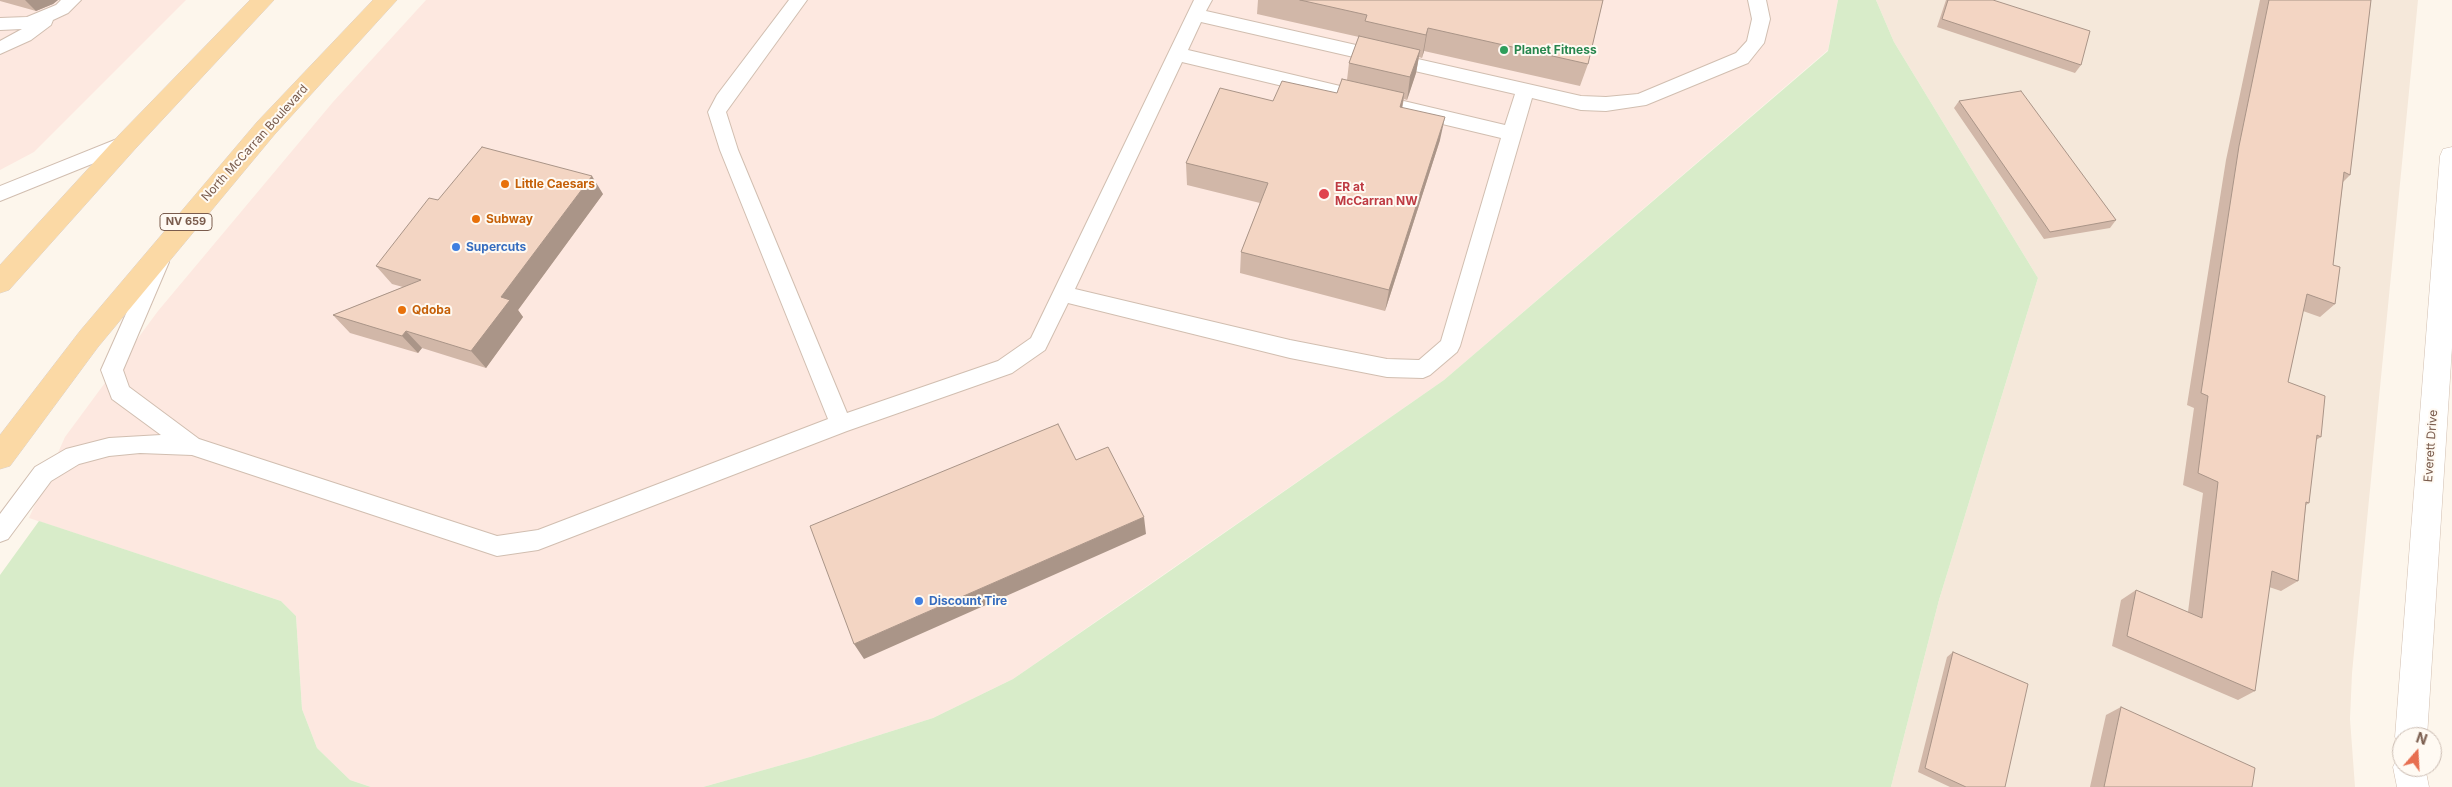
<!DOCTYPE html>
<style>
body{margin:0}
#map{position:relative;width:2452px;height:787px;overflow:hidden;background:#fdf6ec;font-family:Inter,sans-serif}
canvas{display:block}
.north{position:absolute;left:2392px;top:727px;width:50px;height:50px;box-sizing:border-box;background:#fffaf3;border:1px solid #cabbb1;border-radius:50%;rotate:19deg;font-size:14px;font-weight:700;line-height:20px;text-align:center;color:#7a5c4d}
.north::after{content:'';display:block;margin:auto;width:18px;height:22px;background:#e76f51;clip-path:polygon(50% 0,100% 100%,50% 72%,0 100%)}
</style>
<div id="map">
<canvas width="2452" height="787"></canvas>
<div class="north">N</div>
</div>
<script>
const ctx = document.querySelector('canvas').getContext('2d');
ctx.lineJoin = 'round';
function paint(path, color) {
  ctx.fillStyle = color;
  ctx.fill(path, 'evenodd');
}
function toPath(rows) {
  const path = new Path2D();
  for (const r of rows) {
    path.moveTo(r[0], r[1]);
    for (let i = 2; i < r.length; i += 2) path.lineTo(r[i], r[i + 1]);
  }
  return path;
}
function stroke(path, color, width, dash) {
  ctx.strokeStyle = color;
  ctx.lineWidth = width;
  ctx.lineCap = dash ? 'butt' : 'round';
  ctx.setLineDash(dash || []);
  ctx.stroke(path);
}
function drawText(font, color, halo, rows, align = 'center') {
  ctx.font = font + ' Inter,sans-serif';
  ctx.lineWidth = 4;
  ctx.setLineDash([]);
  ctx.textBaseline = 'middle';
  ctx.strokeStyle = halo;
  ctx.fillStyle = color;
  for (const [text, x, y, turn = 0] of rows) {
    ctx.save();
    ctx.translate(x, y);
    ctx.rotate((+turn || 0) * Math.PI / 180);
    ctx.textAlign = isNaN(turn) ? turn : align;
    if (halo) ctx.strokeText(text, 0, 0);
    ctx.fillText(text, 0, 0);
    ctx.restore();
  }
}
paint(toPath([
 [1876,0,2418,0,2352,673,2350,719,2355,787,1891,787,1939,600,2038,278,1894,42]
]), '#f5e8da');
paint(toPath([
 [0,0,186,0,34,152,0,170],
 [426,0,1838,0,1828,50,1444,380,1013,679,933,718,810,757,703,787,371,787,350,780,317,748,302,709,296,616,281,601,29,518,65,437,158,311,333,102]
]), '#fde8e0');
paint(toPath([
 [1838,0,1876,0,1894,42,2038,278,1939,600,1891,787,703,787,810,757,933,718,1013,679,1141,591,1444,380,1828,51],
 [39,521,281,601,296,616,302,709,317,748,350,780,371,787,0,787,0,575]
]), '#d8ecc9');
const service = toPath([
 [61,0,81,0,68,13,53,20,51,25,31,40,0,54,0,41,22,29,0,30,0,18,27,17,56,5,61,0],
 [789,0,807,0,726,112,738,150,847,413,998,361,1031,338,1194,0,1212,0,1206,11,1581,96,1606,97,1638,94,1736,53,1747,41,1752,19,1748,0,1766,0,1770,19,1764,43,1748,63,1646,105,1606,111,1581,110,1532,98,1460,346,1457,352,1430,375,1423,378,1387,377,1290,358,1068,303,1045,350,1012,373,847,431,538,550,497,556,192,455,140,453,109,456,79,464,51,481,8,539,0,542,0,514,35,467,66,449,109,438,161,435,112,399,101,370,149,262,152,256,159,254,166,256,169,262,123,370,129,387,199,439,497,536,538,530,828,419,720,150,708,112,717,95,789,0],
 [1201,22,1515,94,1505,125,1188,50,1201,22],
 [1182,62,1501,138,1441,341,1419,360,1387,359,1290,340,1075,289,1182,62],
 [127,135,134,137,136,142,134,147,0,201,0,186,127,135]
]);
const minor = toPath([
 [2452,147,2452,347,2427,737,2402,737,2402,749,2395,737,2440,156,2443,149,2452,147],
 [2402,754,2402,767,2425,767,2429,787,2397,787,2393,767,2398,756,2402,754]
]);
const primary = toPath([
 [250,0,274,0,136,148,9,290,0,293,0,265,118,136,250,0],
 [373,0,397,0,275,134,98,347,10,466,0,469,0,435,80,331,257,122,373,0]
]);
stroke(service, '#d1beb0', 2);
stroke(minor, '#d1beb0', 1);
stroke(primary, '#dad1cd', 1);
paint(service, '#fff');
paint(minor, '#fff');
paint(primary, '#fbd9a5');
paint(toPath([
 [0,0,58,0,53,4,36,11,0,1],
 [1258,0,1603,0,1588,64,1580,86,1424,51,1422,58,1419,57,1416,73,1407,100,1404,99,1402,108,1440,140,1385,311,1240,273,1241,252,1260,203,1187,185,1186,163,1273,101,1337,93,1347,80,1349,63,1359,37,1257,14],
 [1946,0,1993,0,2081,65,2075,73,1937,27],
 [2260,0,2371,0,2350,175,2343,182,2333,265,2335,304,2320,317,2303,311,2288,382,2321,437,2316,440,2309,503,2306,505,2298,581,2281,591,2269,587,2255,691,2238,700,2112,646,2121,600,2136,590,2188,612,2203,493,2183,485,2194,408,2187,405,2226,160],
 [1959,101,2116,220,2110,228,2044,239,1954,108],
 [603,194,518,310,523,317,486,368,422,348,418,353,350,333,333,315,403,287,392,284,376,266,438,200],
 [1953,652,2005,787,1950,787,1918,772,1947,657],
 [2121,707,2252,787,2090,787,2106,715]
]), '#d1b7a8');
paint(toPath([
 [25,0,58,0,53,4,36,11],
 [1428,28,1424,51,1422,58,1426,35],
 [1420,50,1416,73,1407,100,1410,77],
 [1404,93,1401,116,1400,107],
 [1445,117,1440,140,1385,311,1389,290],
 [592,176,603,194,518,310,523,317,486,368,471,351,501,297],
 [406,331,422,348,418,353,402,336],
 [1144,517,1146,534,864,659,854,644]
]), '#aa9588');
const building = toPath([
 [1300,0,1603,0,1588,64,1428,28,1426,35,1365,21,1367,15,1300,0],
 [1948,0,1993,0,2090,31,2081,65,1942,19,1948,0],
 [2269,0,2371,0,2350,175,2344,172,2333,265,2340,267,2335,304,2307,294,2288,382,2325,396,2321,437,2317,435,2309,503,2306,502,2298,581,2272,571,2255,691,2127,636,2136,590,2202,618,2218,482,2198,473,2208,396,2201,393,2239,146,2269,0],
 [1359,36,1420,50,1410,77,1349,63,1359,36],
 [1342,79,1404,93,1400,107,1445,117,1389,290,1241,252,1268,183,1186,163,1220,88,1273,101,1282,81,1337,93,1342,79],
 [2021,91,2116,220,2050,232,1959,101,2021,91],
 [482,147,592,176,501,297,510,300,471,351,406,331,402,336,333,315,421,280,376,266,429,198,438,200,482,147],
 [1058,424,1076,460,1108,447,1144,517,854,644,810,526,1058,424],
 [1953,652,2028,684,2005,787,1966,787,1925,768,1953,652],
 [2121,707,2255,768,2252,787,2104,787,2121,707]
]);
paint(building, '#f3d5c3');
stroke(building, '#aa9588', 1);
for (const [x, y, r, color] of [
 [1504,50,5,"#2e9e5b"],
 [505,184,5,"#e8710a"],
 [1324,194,6,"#e0444e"],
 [476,219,5,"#e8710a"],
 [456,247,5,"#3f7fe0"],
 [402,310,5,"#e8710a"],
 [919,601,5,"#3f7fe0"]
]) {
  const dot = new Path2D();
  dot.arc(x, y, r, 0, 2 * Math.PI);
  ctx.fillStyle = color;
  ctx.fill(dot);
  stroke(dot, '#fffaf3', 2);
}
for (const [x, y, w] of [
 [186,222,52]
]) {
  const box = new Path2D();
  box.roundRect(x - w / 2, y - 8.5, w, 17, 4);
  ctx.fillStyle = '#fffaf3';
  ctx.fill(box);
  stroke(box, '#7a5c4d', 1);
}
drawText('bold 11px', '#7a5c4d', null, [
 ["NV 659",186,222]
]);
drawText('bold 12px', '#27864d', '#fffaf3', [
 ["Planet Fitness",1514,50]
], 'left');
drawText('12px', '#7a5c4d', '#fffaf3', [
 ["North McCarran Boulevard",255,143,-48],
 ["Everett Drive",2431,446,-86]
]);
drawText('bold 12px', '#c56008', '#fffaf3', [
 ["Little Caesars",515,184],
 ["Subway",486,219],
 ["Qdoba",412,310]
], 'left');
drawText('bold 12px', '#be3a42', '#fffaf3', [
 ["ER at",1335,187],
 ["McCarran NW",1335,201]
], 'left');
drawText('bold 12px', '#366cbe', '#fffaf3', [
 ["Supercuts",466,247],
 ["Discount Tire",929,601]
], 'left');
</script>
